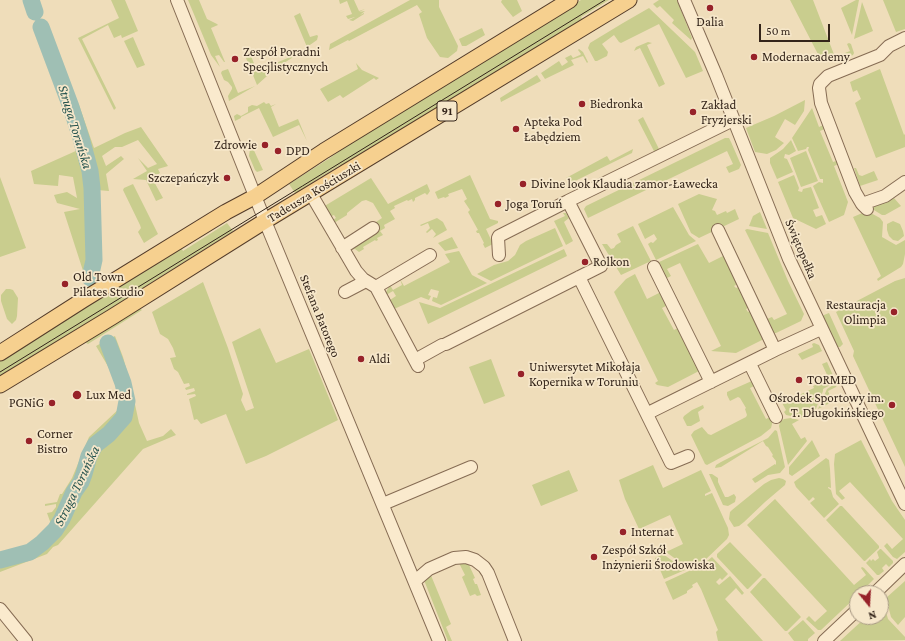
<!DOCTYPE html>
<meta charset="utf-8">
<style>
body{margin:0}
#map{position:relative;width:905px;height:641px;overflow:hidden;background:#efddba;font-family:"Crimson Pro",serif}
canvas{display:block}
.north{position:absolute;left:849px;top:585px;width:40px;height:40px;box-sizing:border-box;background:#f6e7ca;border:1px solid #a89984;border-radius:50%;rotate:162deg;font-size:11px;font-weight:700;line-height:16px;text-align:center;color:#34251a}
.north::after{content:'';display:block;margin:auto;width:14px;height:18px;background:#972229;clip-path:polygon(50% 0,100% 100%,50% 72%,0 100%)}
.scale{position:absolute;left:759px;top:24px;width:71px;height:18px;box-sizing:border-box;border:2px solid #34251a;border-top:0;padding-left:5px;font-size:12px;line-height:14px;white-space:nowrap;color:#34251a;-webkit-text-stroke:3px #f6e7ca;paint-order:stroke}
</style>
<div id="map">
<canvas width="905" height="641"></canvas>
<div class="north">N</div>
<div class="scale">50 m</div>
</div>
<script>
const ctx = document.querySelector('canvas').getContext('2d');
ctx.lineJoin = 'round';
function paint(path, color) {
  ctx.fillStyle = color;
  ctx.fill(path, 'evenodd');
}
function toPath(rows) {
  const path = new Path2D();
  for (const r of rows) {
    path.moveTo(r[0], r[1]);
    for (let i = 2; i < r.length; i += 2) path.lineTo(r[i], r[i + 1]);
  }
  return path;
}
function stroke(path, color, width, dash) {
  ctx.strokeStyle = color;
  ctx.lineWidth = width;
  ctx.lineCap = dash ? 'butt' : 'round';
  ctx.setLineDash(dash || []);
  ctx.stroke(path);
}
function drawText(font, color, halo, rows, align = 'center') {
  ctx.font = font + ' "Crimson Pro",serif';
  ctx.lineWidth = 3.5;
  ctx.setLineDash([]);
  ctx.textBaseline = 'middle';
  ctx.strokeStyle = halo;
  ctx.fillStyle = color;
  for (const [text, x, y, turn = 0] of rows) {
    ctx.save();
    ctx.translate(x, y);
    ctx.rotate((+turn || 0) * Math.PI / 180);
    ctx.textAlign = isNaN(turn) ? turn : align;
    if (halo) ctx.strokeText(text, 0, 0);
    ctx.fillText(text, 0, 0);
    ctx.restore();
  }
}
paint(toPath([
 [111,0,125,0,138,31,122,38,121,35,114,38,108,25,82,39,116,108,114,110,78,38,119,18],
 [188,0,199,0,207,19,217,24,218,25,211,28,225,62,224,62,219,55,215,56,220,67,211,55],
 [339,0,354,0,359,11,365,9,359,12,365,11,360,15,364,13,364,14,353,21,349,20,355,17,348,19,346,16,352,14,347,1,340,4],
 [410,0,439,0,439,7,458,46,457,51,448,58,440,57,427,38,419,14,422,12,417,5,349,41,348,40,329,50,330,44],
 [502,0,517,0,522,11,513,17,504,6,501,2],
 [581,0,609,0,581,17,584,21,343,169,340,165,295,193,289,184,330,158,353,141],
 [659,0,677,0,692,38,691,40,672,23,674,20,660,6,657,8,653,4],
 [790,0,813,0,835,57,850,51,847,44,849,43,851,44,854,53,853,55,839,61,821,60],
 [856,0,859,0,852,35,841,8],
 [883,0,905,0,905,29,896,32],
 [862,2,873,31,854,39],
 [649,8,695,52,703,71,686,78,659,24,621,43,619,42,614,35,602,44,608,52,607,56,597,61,595,61,588,48,590,43,623,23],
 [300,13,310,37,317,35,318,36,317,40,307,47,294,16],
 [482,28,485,35,466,46,462,46,459,39],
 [133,37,145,65,137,68,124,41],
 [648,42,652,43,647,45,665,84,659,87,640,48,634,51,636,47],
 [579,49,583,52,588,62,587,63,583,56,571,60,574,65,545,79,541,73,559,61,562,66,568,62,565,58,571,55,573,58,580,55,581,54,578,50],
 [249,51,257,71,295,55,295,56,276,68,257,85,244,53],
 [356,63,362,70,379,78,376,80,374,78,343,98,340,95,328,102,320,89,358,69],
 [228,69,238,93,255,86,229,101,228,96,232,89,232,87,228,82,224,80,221,73,222,71],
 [880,69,904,135,905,134,905,147,876,158,855,103,861,99,857,90,853,92,850,82],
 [537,75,541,81,501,102,500,98],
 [805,100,804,111,795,125,785,119,775,137,784,143,776,150,767,154,755,152,746,128,774,116],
 [264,102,266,104,269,103,271,106,276,104,271,107,279,127,298,119,307,141,299,125,273,137,259,108,241,117,241,118,235,121,234,116,237,114,241,116,248,112,248,107,252,105,257,106],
 [79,105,94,148,125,133,141,127,168,166,158,169,160,173,152,178,163,198,156,201,146,180,133,179,147,171,138,158,148,168,157,164,138,140,122,147,115,147,102,156,106,166,121,156,124,159,106,174,109,191,97,190,100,264,86,280,64,212,80,209,57,203,54,195,67,192,77,198,73,177,59,175,58,186,34,184,31,171,87,146,75,107],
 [812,108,819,127,826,124,827,128,820,131,833,162,839,160,841,163,834,166,848,202,844,215,829,222,813,186,819,182,823,183,823,179,820,179,808,150,809,147,807,147,806,149,798,151,792,138],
 [643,117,660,151,655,153,638,120],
 [725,138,729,138,731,142,741,165,739,169,729,173,726,167,733,164,727,151,588,218,584,209,586,206],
 [791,140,796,151,789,155,785,154,784,158,787,159,793,172,777,179,770,163,770,158,783,149],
 [251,144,263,170,257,172,255,170,249,156,250,149,248,145],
 [633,149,632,153,571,183,569,182,566,178,607,156,610,161],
 [806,151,818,181,801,187,790,158],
 [854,168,856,168,859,175,862,176,874,171,878,180,860,186],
 [470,175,490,219,498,221,498,223,486,229,493,244,485,248,483,244,484,243,479,233,477,233,476,231,478,230,468,212,470,210,464,201,467,199,462,189,448,194,449,196,445,198,444,197,438,199,435,192],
 [794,175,799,188,798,191,802,192,803,189,811,187,819,208,813,210,816,217,822,215,826,224,816,229,793,218,778,182],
 [0,177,26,248,0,257],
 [371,178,388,204,427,184,430,191,428,194,427,195,425,193,415,198,415,200,413,202,412,199,408,201,407,200,394,206,395,208,390,211,395,219,384,225,385,228,380,231,383,235,377,238,378,240,376,241,375,240,363,247,364,249,359,252,355,249,348,250,379,228,376,222,382,218,373,203,366,200,362,201,347,213,347,215,334,223,331,221,336,218,334,215,329,217,323,207],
 [133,184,158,234,144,243,138,232,141,228,140,225,123,190,124,188],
 [699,194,717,199,712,210,715,211,717,215,726,211,727,213,735,209,739,219,699,238,691,233,678,204],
 [894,198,901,206,885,215,882,215,869,207],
 [673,207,689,235,696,241,656,260,648,244,651,242,653,243,657,239,654,234,645,239,638,224],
 [867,211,880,218,883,222,882,237,896,245,905,240,905,254,903,264,901,267,878,281,877,279,881,276,853,217],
 [760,212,767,229,749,226,753,216],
 [563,213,566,213,569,218,564,222,573,241,566,245,554,221,565,216],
 [437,218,443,222,447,230,433,238,436,234,432,229,427,233,426,232,430,228,428,223,421,226,420,225],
 [893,221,900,224,903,231,904,236,898,241,893,240,889,236,887,230,887,224],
 [227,223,233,231,141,289,109,313,0,379,0,359,180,246,183,251],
 [633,226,651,261,621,275,602,244,607,244,611,249,614,248,616,245,621,242,617,234],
 [555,228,563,246,491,281,477,274,494,265,508,261,515,255,520,245,526,241],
 [747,229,768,233,788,281,804,314,801,321,776,333,772,333,767,319,772,317,774,320,787,314,745,230],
 [452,237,458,248,445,251,438,243],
 [698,244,709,263,723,256,726,258,739,283,734,286,736,288,741,286,751,306,746,309,748,312,752,309,764,339,736,353,711,351,721,346,680,263,667,269,671,276,665,279,657,263],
 [564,249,567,256,428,324,419,302,440,308],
 [459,251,472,275,487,283,441,305,432,301,433,297,437,298,439,291,431,289,428,295,431,296,429,300,421,297,394,309,390,300,396,296,393,291,386,295,386,292,390,285,393,290,402,285,400,279,404,286,450,262,445,254],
 [635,274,647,299,661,292,668,305,662,308,674,330,680,327,700,368,699,371,668,387,657,385,655,383,658,381,614,292,626,279],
 [905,278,905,467,853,356,854,351,836,312,895,281],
 [203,282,228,348,243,394,241,400,246,411,254,408,232,342,260,328,276,363,309,349,338,420,266,456,246,464,226,414,201,424,197,419,194,420,189,399,196,396,195,394,187,395,187,394,195,391,194,388,186,390,185,388,190,386,189,383,184,384,178,372,174,369,170,358,176,357,173,348,168,339,160,334,152,312],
 [6,289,10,289,13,290,18,298,17,316,16,320,12,324,7,319,1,301,1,295],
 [139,308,142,310,88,344,83,341],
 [829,313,843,344,840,347,837,347,822,317,824,315],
 [115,336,123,357,131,386,139,423,147,441,163,436,171,429,176,435,143,449,58,545,53,547,47,554,0,572,0,556,10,551,28,550,46,536,52,527,47,513,52,512,56,507,56,504,45,506,45,504,57,502,60,494,62,494,72,478,89,437,122,406,119,385,96,346],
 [814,343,819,345,822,351,802,360,798,354,813,347,812,344],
 [491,359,505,396,484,404,469,367],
 [827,362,835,380,834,383,823,389,823,391,815,411,801,418,786,415,784,412,786,410,782,403,814,388,813,386,829,379,822,364],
 [754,380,756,385,750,388,766,419,772,416,773,420,771,428,761,436,707,465,705,464,691,435,694,431,702,427,708,434,711,435,746,417,747,415,745,409,746,408,740,398,738,397,730,401,727,395,727,392],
 [835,384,837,385,836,387,828,391,831,398,840,394,842,394,842,397,818,409,827,389],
 [703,405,704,408,698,412,700,421,691,426,687,426,683,418,684,416,692,410],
 [791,418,799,420,792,424,801,439,805,437,807,441,788,465,779,426,780,422,784,419],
 [775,430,777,431,785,467,780,473,768,475,757,482,755,483,752,479,775,464,776,465,776,461,772,456,773,455,768,447,766,446,763,441,721,467,715,468,716,465,721,462,768,438],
 [812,440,820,456,792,476,789,474,789,467],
 [861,440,892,501,905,520,905,552,897,559,893,557,884,546,887,543,892,549,903,539,850,482,839,491,845,498,842,500,836,494,834,464,835,454],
 [826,458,829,460,830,469,831,488,828,487,828,488,831,490,833,497,839,504,824,518,810,503,815,499,813,497,809,501,796,487,794,482],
 [653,465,663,488,701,470,711,491,705,494,705,496,712,493,728,528,729,535,727,539,704,561,693,567,688,568,666,552,683,544,670,515,639,529,625,499,619,480],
 [569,470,578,491,541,506,532,485],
 [709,474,712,474,718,478,718,482,725,497,728,497,734,494,736,497,735,502,728,506,723,505],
 [779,478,783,479,786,481,785,485,765,502,744,522,739,526,734,527,729,519,730,512,732,510,764,484,771,480],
 [775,499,854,585,866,575,861,568,862,567,864,568,874,579,860,593,857,593,857,596,821,630,818,630,806,619,809,616,815,622,827,611,747,525],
 [840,506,842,506,879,546,879,548,865,561,864,561,826,520],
 [730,542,762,575,748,589,747,589,717,557,717,554],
 [880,549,881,549,893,561,893,563,889,567,886,564,882,568,884,571,879,575,877,575,866,563,870,559,871,561,873,559,875,561,879,558,877,552],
 [663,554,685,570,664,579,655,558],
 [712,557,728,574,722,580,720,578,716,582,719,585,730,576,744,593,742,595,736,588,725,599,763,641,718,641,716,632,718,630,701,589,697,582,692,585,693,587,687,591,687,593,673,600,665,582,689,571,696,570],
 [462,559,469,565,475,578,473,579,475,584,477,584,481,595,477,596,475,594,470,596,462,577,465,575,459,563,453,566,452,564,430,573,451,624,446,627,452,641,448,641,424,580,431,572],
 [763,578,765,578,801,617,787,631,785,631,750,592],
 [905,581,905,617,898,625,891,617,886,598],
 [883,601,888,619,905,637,905,640,840,641,866,617,881,617,881,603],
 [803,620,815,633,808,639,808,641,794,641,788,633]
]), '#c9cd8e');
stroke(toPath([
 [31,0,35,12],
 [41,27,71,107,81,138,90,171,92,188,94,260,90,278],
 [0,560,30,552,42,543,55,530,62,519,74,492,81,482,84,474,89,456,95,445,109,434,124,417,127,401,123,383,108,343]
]), '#9fbfb4', 17);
const minor = toPath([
 [177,0,265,221,439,641],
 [684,0,716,75,789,259,905,504],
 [311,194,356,271,363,279,376,287,430,255],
 [862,204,855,192,821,103,819,88,820,84,828,76,880,55,889,46,905,38],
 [867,209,862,204,885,196,905,182],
 [718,230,775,350],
 [342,248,373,228],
 [499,255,498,238,499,236,568,201],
 [654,267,711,382],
 [579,277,671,463,688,456],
 [376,287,418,366],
 [345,292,366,281],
 [446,344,601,266,568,201,733,120],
 [415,360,442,345],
 [750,364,776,417],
 [648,413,775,350,821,329],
 [383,504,471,467],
 [415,581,429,569,454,558,466,557,475,560,484,567,488,573,515,641],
 [875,593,905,564],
 [0,609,26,641],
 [824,641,857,610]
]);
const major = toPath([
 [0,353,83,300,226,212,256,196,324,151,570,0],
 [0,385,112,317,265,221,629,0]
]);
stroke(minor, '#866c54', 14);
stroke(major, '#533b29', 17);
stroke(minor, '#faeacd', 12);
stroke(major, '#f6d08f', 15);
stroke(toPath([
 [0,372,605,0]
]), '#34251a', 1);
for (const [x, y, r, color] of [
 [710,8,4,"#972229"],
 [754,57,4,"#972229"],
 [235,59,4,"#972229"],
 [582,104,4,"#972229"],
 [693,112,4,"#972229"],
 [516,129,4,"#972229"],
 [265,145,4,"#972229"],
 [278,151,4,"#972229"],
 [227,178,4,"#972229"],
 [523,184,4,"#972229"],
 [498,204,4,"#972229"],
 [585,262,4,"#972229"],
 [65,284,4,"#972229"],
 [894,312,4,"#972229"],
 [361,359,4,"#972229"],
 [521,374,4,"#972229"],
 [799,380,4,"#972229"],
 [77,395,5,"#972229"],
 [52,403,4,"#972229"],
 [892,405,4,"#972229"],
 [29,441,4,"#972229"],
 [623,532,4,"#972229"],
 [594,557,4,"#972229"]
]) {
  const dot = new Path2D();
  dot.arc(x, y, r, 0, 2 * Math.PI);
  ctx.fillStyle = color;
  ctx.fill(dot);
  stroke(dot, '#f6e7ca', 1.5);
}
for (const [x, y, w] of [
 [447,111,20]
]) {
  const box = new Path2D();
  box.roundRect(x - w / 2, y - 10, w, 20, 3);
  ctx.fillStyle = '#f6e7ca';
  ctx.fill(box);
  stroke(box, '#34251a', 1);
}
drawText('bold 12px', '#34251a', null, [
 ["91",447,111]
]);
drawText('13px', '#34251a', '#f6e7ca', [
 ["Dalia",710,22,"center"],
 ["Zespół Poradni",243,52],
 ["Specjlistycznych",243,67],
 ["Modernacademy",762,57],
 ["Biedronka",590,104],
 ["Zakład",701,105],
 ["Fryzjerski",701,120],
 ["Apteka Pod",524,122],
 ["Łabędziem",524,137],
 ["Zdrowie",257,145,"right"],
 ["DPD",286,151],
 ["Szczepańczyk",219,178,"right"],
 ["Divine look Klaudia zamor-Ławecka",531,184],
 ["Joga Toruń",506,204],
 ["Rolkon",593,262],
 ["Old Town",73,277],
 ["Pilates Studio",73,292],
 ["Restauracja",886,305,"right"],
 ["Olimpia",886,320,"right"],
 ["Aldi",369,359],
 ["Uniwersytet Mikołaja",529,367],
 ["Kopernika w Toruniu",529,382],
 ["TORMED",807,380],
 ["Lux Med",86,395],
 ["Ośrodek Sportowy im.",884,398,"right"],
 ["T. Długokińskiego",884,413,"right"],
 ["PGNiG",44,403,"right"],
 ["Corner",37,434],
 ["Bistro",37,449],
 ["Internat",631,532],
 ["Zespół Szkół",602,550],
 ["Inżynierii Środowiska",602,565]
], 'left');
drawText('13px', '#34251a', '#f6e7ca', [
 ["Tadeusza Kościuszki",314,192,-31],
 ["Świętopełka",801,249,67],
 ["Stefana Batorego",320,316,68]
]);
drawText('italic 14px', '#285550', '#f6e7ca', [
 ["Struga Toruńska",75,127,73],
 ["Struga Toruńska",77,486,-64]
]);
</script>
